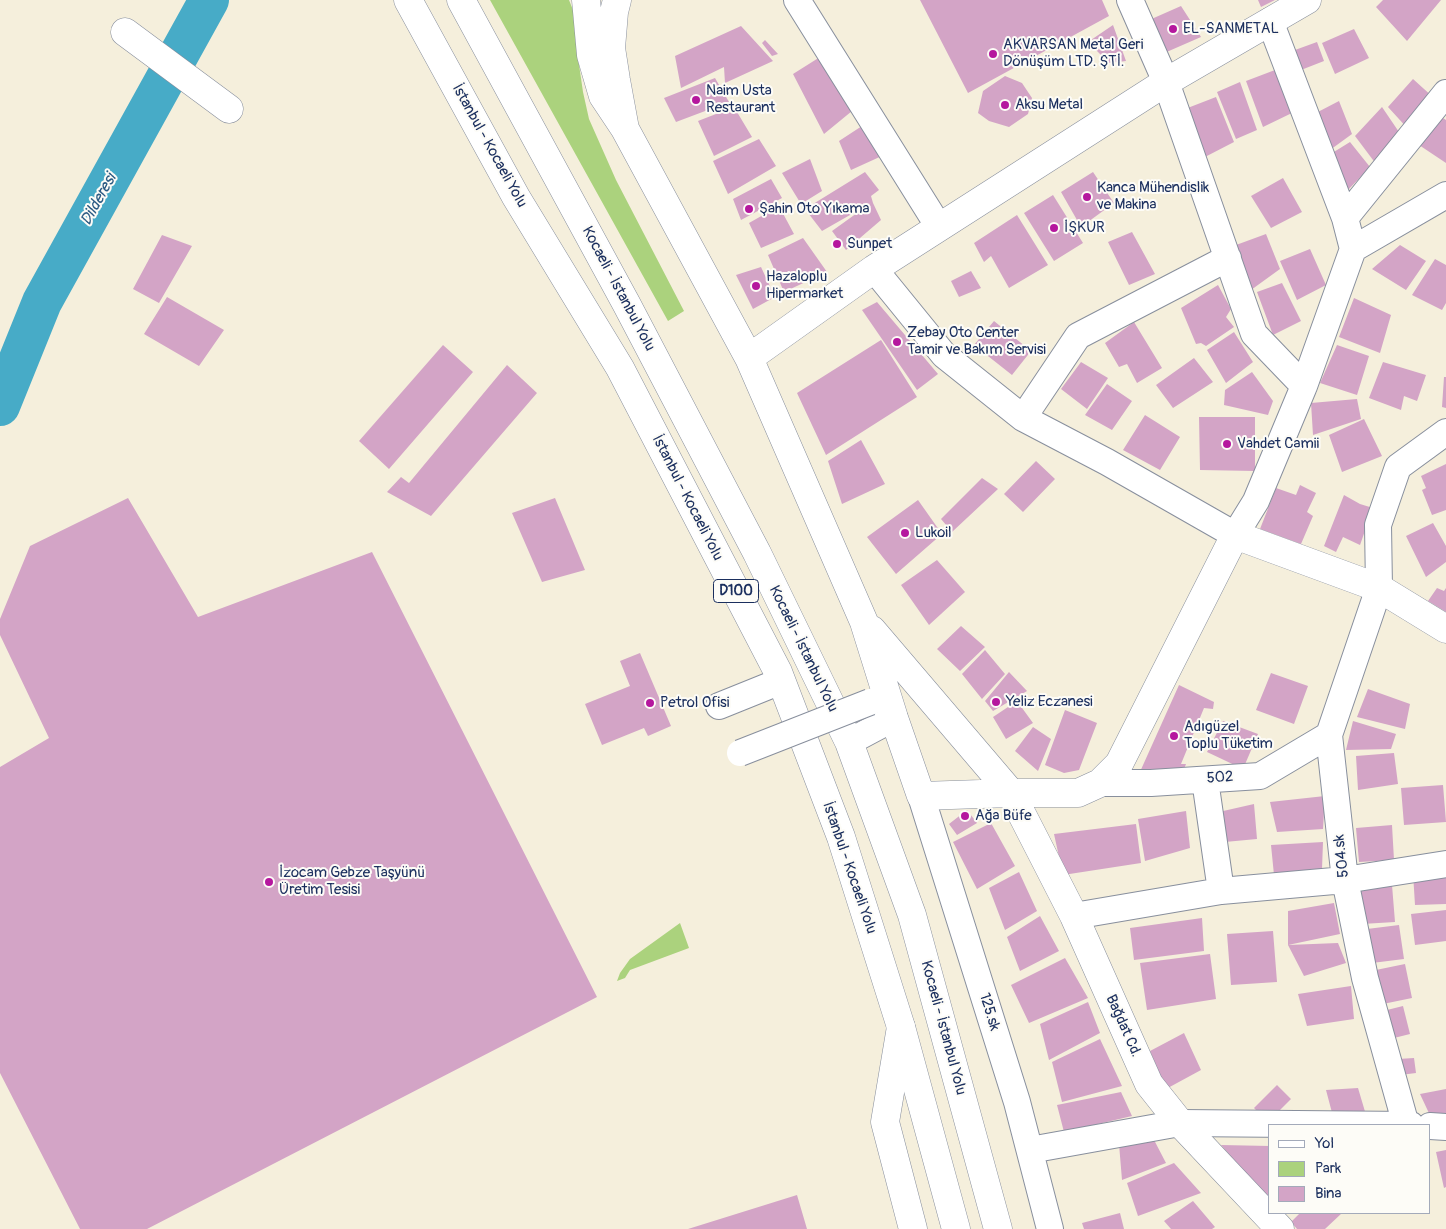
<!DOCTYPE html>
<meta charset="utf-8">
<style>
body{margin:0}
#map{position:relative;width:1446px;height:1229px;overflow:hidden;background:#f5efdc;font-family:Pangolin,sans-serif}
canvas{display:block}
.legend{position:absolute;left:1268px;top:1124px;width:162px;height:90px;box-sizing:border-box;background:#fdfcf7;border:1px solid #a3aaba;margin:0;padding:6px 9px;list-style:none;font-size:15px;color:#1b2f5e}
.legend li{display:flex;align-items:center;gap:10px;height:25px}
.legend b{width:25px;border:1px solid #a3aaba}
</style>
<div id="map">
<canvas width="1446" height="1229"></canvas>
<ul class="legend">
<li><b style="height:6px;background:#fff"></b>Yol</li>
<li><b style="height:14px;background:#abd27d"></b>Park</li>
<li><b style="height:14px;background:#d3a4c6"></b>Bina</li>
</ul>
</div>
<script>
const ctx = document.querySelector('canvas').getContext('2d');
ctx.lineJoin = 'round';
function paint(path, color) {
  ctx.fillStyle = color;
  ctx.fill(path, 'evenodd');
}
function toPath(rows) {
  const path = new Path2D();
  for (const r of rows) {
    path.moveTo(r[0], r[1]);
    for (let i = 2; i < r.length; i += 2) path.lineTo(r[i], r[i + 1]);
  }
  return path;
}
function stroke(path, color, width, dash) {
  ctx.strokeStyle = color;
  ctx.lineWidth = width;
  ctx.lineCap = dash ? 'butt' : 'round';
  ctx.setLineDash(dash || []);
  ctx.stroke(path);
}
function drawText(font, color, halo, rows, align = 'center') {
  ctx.font = font + ' Pangolin,sans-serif';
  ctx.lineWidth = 4;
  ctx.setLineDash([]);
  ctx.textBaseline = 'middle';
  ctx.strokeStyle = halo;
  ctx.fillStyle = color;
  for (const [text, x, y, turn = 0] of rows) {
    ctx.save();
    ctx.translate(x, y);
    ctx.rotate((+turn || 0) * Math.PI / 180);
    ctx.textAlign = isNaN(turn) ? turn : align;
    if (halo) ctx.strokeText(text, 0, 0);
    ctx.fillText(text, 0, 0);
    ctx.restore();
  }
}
paint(toPath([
 [490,0,569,0,573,10,576,44,583,92,589,119,616,180,684,311,668,321],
 [680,923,689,948,630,970,625,978,617,981,620,973,630,959]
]), '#abd27d');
stroke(toPath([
 [0,406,42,302,209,0]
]), '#47abc7', 40);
paint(toPath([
 [920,0,1102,0,1109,16,968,93],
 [1258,0,1275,0,1261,7],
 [1383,0,1441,0,1407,41,1376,7],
 [1181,6,1201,37,1162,54,1147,21],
 [1113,25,1126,61,1109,63,1088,42],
 [741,26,773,61,725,83,724,67,681,88,675,56],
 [1354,29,1369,58,1335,74,1322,43],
 [765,40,778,54,772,56,762,43],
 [1317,42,1324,61,1301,70,1295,50],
 [820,57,852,111,824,134,793,74],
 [1275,70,1294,112,1263,127,1246,81],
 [1005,76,1022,83,1032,98,1028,114,1009,127,989,121,978,113,983,91],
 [715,78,729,102,676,122,664,98],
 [1413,79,1434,98,1409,130,1388,107],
 [1240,82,1257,130,1236,139,1217,92],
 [1216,97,1234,142,1203,158,1185,109],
 [1339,101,1352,134,1330,150,1314,114],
 [734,107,752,137,714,156,698,121],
 [1382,107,1401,135,1376,164,1355,136],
 [1443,118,1446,120,1446,163,1419,145],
 [862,126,884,155,851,170,839,141],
 [759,139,776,166,728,194,713,161],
 [1350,142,1370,167,1347,191,1329,155],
 [810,159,822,191,801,204,782,173],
 [865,172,879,190,871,196,873,203,881,220,846,250,832,231,871,203,822,231,805,209],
 [1093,172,1114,203,1081,227,1061,192],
 [1283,178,1302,212,1271,228,1251,196],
 [771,179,782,198,741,220,733,199],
 [1053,195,1083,243,1054,261,1024,213],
 [779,206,794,234,761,248,749,223],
 [1017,215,1048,265,1009,288,991,256,984,262,974,243],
 [1132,232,1155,274,1129,285,1108,242],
 [1266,234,1280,269,1251,290,1236,245],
 [162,235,192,246,159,303,133,289],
 [803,238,827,272,784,292,768,255],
 [1400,245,1426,261,1406,290,1372,269],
 [1310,249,1326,285,1297,300,1280,261],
 [1435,259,1446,265,1446,303,1442,310,1412,295],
 [761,267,775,297,753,309,736,275],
 [971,271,981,288,959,297,951,281],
 [1282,283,1301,321,1273,335,1257,292],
 [1218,285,1231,309,1226,317,1234,327,1206,346,1201,343,1196,344,1181,308],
 [167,297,224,330,199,366,144,334],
 [1354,298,1391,315,1380,353,1339,337],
 [877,302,938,374,917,390,862,310],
 [994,321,1031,351,1012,375,974,345],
 [1134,322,1162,368,1137,383,1127,364,1119,367,1105,343],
 [1234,332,1253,362,1226,383,1207,350],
 [881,340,917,397,826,455,797,393],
 [443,345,473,372,389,469,359,441],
 [1337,345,1369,356,1357,395,1320,383],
 [1194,358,1213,382,1173,408,1156,385],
 [1081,362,1108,378,1087,409,1061,389],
 [1383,362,1426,375,1417,401,1404,396,1401,410,1369,398],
 [507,365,537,393,431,516,387,492,401,477,409,483],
 [1252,372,1273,401,1268,415,1224,405,1225,390],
 [1444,377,1446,377,1446,408,1442,407],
 [1107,384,1132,401,1112,430,1085,415],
 [1357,399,1361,419,1313,435,1311,403],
 [1145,415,1180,437,1160,470,1123,450],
 [1199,417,1255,417,1255,471,1200,470],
 [1364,419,1382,456,1342,472,1329,435],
 [861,440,885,484,842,504,828,461],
 [1036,461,1055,479,1023,512,1004,494],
 [1446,464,1446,510,1432,515,1422,490,1426,488,1421,476],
 [982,478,998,489,952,532,941,519],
 [1300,485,1316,493,1307,512,1313,516,1301,544,1260,529,1276,488,1296,495],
 [1344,495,1360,504,1373,508,1360,545,1343,537,1336,552,1324,546],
 [128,498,198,617,372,552,597,997,147,1229,80,1229,0,1073,0,767,49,738,0,635,0,619,30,546],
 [555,498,585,570,542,582,512,513],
 [918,500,942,534,896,574,867,537],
 [1433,523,1446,546,1446,562,1426,577,1406,536],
 [937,560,965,592,929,625,901,585],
 [1437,588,1444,591,1446,588,1446,612,1428,601],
 [961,626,985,647,960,671,937,649],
 [985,650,1005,674,982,699,962,674],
 [640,653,671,726,648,736,644,728,602,745,585,704,630,686,620,661],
 [1009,672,1027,691,993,711,985,701],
 [1271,673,1308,686,1294,724,1256,710],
 [1179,685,1214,702,1213,709,1204,708,1181,764,1186,764,1181,777,1139,774],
 [1368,689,1410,704,1405,729,1357,717],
 [1017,701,1033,723,1006,739,993,717],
 [1065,710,1097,723,1079,770,1064,773,1045,765],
 [1223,721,1258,734,1243,769,1207,752],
 [1353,721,1396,734,1391,749,1346,750],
 [1033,727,1051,739,1038,771,1015,751],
 [1394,753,1398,784,1358,790,1356,756],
 [1443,785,1446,822,1404,825,1401,788],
 [1325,796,1323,829,1277,832,1270,802],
 [1254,804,1257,839,1214,843,1210,814],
 [967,810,977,823,957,835,949,824],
 [1186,811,1190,848,1145,861,1138,819],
 [991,823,1015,866,977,889,953,842],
 [1136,824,1141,863,1063,875,1054,834],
 [1392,825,1394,860,1359,862,1356,828],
 [1323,842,1322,869,1274,875,1271,845],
 [1446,871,1446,904,1415,905,1413,873],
 [1019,872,1037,911,1005,930,989,888],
 [1392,885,1395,922,1362,924,1359,887],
 [1334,903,1340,934,1288,945,1288,911],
 [1446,910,1446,941,1415,945,1411,914],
 [1040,916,1059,951,1020,971,1007,937],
 [1202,918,1204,951,1134,960,1130,928],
 [1399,925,1404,959,1372,963,1367,929],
 [1273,931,1277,982,1231,985,1227,934],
 [1338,943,1346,963,1304,976,1288,945],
 [1210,954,1216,999,1147,1010,1140,963],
 [1065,958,1088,998,1029,1023,1011,985],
 [1405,964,1412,998,1378,1005,1371,971],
 [1351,986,1354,1019,1307,1026,1298,994],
 [1088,1002,1100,1033,1049,1060,1040,1024],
 [1403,1006,1410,1034,1390,1039,1383,1011],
 [1184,1033,1201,1070,1166,1089,1150,1051],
 [1100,1039,1122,1086,1062,1102,1052,1062],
 [1414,1058,1416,1073,1400,1075,1398,1059],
 [1277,1085,1291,1099,1268,1122,1254,1108],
 [1358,1088,1369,1125,1335,1124,1326,1090],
 [1446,1089,1446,1123,1435,1126,1420,1094],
 [1121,1092,1132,1116,1064,1132,1057,1105],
 [1153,1138,1166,1163,1122,1180,1119,1144],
 [1221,1145,1270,1146,1270,1202],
 [1446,1150,1446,1187,1444,1188,1436,1152],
 [1174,1163,1201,1193,1138,1216,1127,1183],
 [797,1195,807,1229,688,1229],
 [1193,1201,1215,1227,1212,1229,1171,1229,1164,1221],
 [1120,1213,1124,1229,1084,1229,1082,1223],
 [1300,1213,1342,1213,1325,1229,1297,1229,1291,1222]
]), '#d3a4c6');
const street = toPath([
 [797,0,939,227],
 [1130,0,1166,82,1254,334,1304,386],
 [1270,21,1345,218,1353,249],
 [1345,218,1446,93],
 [874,269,944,355,1023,418,1107,462,1235,535,1256,501,1304,386,1353,249,1446,195],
 [1023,418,1078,336,1228,258],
 [719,706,781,681],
 [849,742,894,718],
 [1205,780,1221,891],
 [1100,783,1151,783,1260,776,1329,735],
 [921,796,1017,1102,1050,1229],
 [1074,916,1221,891,1345,880,1446,864],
 [1406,1125,1365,978,1345,880,1329,735,1379,588,1378,525,1398,467,1446,432],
 [1430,1126,1446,1127],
 [1030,1150,1180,1123,1411,1125]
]);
const secondary = toPath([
 [586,0,591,55,603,96,625,129,616,80,611,48,614,12,617,0],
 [125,32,229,109],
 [625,129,749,358,864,622,894,718,921,796,1011,793,1078,793,1100,783,1119,764,1235,535,1379,588,1446,629],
 [749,358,874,269,1166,82,1307,0],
 [872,630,1011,793,1074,916,1149,1084,1180,1123,1280,1229],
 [901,1027,885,1122,913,1229]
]);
const highway = toPath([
 [408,0,516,197,620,368,778,672,841,837,901,1027,956,1229],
 [461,0,627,305,757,553,849,742,912,915,998,1229]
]);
stroke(street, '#888f9d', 28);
stroke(secondary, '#888f9d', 29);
stroke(highway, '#888f9d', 29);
stroke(street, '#fff', 26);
stroke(secondary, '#fff', 28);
stroke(highway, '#fff', 28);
const streetBridge = toPath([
 [740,753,870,702]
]);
stroke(streetBridge, '#888f9d', 28, []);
stroke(streetBridge, '#fff', 26);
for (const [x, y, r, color] of [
 [1173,29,5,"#b5179e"],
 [993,54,5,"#b5179e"],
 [696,100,5,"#b5179e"],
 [1005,105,5,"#b5179e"],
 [1087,197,5,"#b5179e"],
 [749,209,5,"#b5179e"],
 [1054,228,5,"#b5179e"],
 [837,244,5,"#b5179e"],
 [756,286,5,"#b5179e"],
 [897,342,5,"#b5179e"],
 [1227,444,5,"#b5179e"],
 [905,533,5,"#b5179e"],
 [996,702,5,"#b5179e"],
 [650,703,5,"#b5179e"],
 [1174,736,5,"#b5179e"],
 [965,816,5,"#b5179e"],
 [269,882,5,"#b5179e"]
]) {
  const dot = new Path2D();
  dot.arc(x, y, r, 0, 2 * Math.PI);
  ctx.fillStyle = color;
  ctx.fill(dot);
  stroke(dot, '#fdfcf7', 2);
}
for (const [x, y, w] of [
 [736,591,45]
]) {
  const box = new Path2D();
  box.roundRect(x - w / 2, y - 11.5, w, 23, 4);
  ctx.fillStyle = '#fdfcf7';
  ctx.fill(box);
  stroke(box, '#1b2f5e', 1);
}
drawText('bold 14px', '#1b2f5e', null, [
 ["D100",736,591]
]);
drawText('15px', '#1b2f5e', '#fdfcf7', [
 ["EL-SANMETAL",1183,29],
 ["AKVARSAN Metal Geri",1003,45],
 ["Dönüşüm LTD. ŞTİ.",1003,62],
 ["Naim Usta",706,91],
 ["Restaurant",706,108],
 ["Aksu Metal",1015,105],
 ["Kanca Mühendislik",1097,188],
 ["ve Makina",1097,205],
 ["Şahin Oto Yıkama",759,209],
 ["İŞKUR",1064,228],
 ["Sunpet",847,244],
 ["Hazaloplu",766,277],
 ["Hipermarket",766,294],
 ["Zebay Oto Center",907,333],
 ["Tamir ve Bakım Servisi",907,350],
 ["Vahdet Camii",1237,444],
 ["Lukoil",915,533],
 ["Yeliz Eczanesi",1006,702],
 ["Petrol Ofisi",660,703],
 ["Adıgüzel",1184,727],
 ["Toplu Tüketim",1184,744],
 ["Ağa Büfe",975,816],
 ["İzocam Gebze Taşyünü",279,873],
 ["Üretim Tesisi",279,890]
], 'left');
drawText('15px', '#1b2f5e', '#fdfcf7', [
 ["İstanbul - Kocaeli Yolu",489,146,61],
 ["Kocaeli - İstanbul Yolu",618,289,62],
 ["İstanbul - Kocaeli Yolu",687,498,63],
 ["Kocaeli - İstanbul Yolu",803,649,64],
 ["502",1220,778,-4],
 ["504.sk",1342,856,-96],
 ["İstanbul - Kocaeli Yolu",849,868,71],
 ["125.sk",989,1012,73],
 ["Bağdat Cd.",1123,1026,66],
 ["Kocaeli - İstanbul Yolu",943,1028,75]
]);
drawText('italic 16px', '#2a5a83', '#fdfcf7', [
 ["Dilderesi",99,200,-61]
]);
</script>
